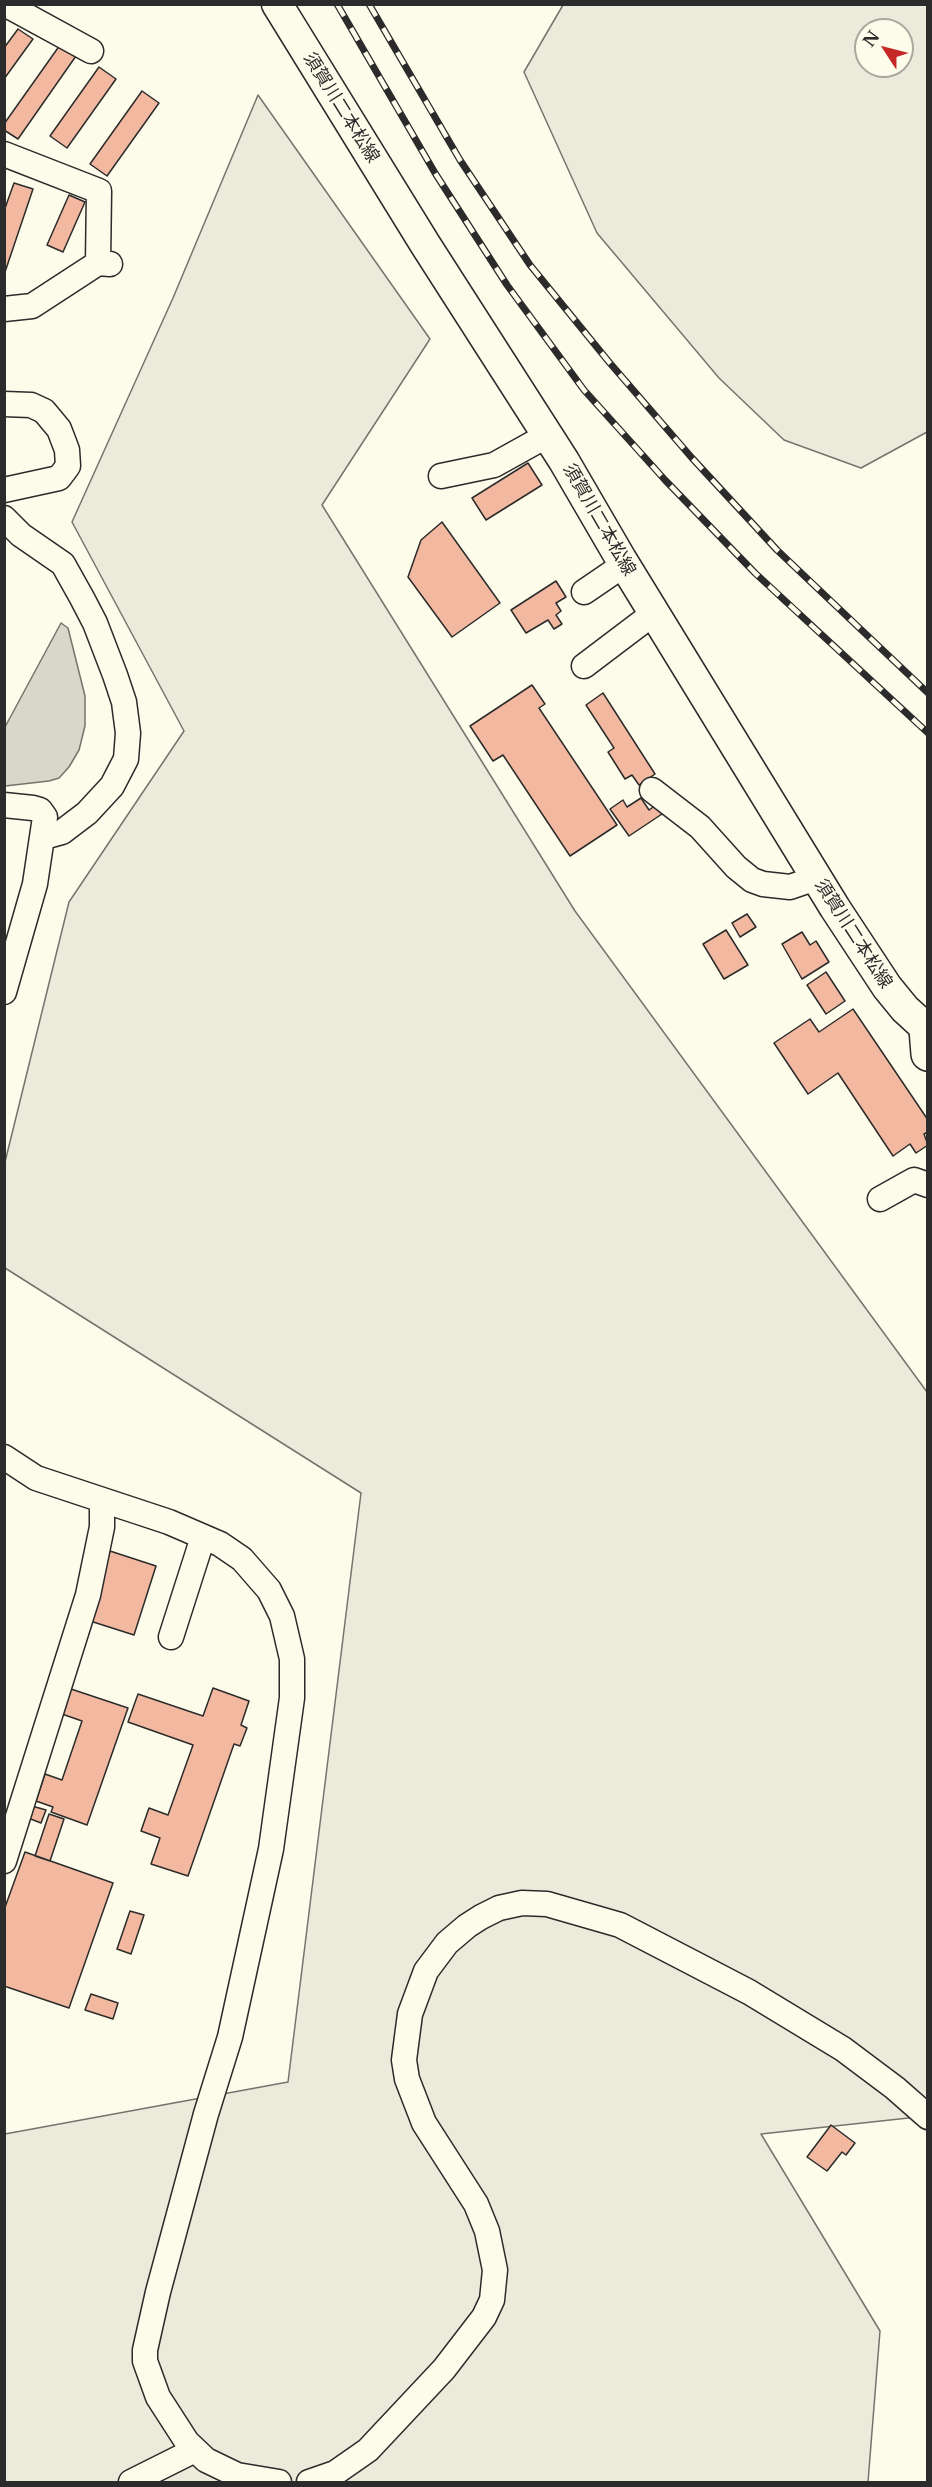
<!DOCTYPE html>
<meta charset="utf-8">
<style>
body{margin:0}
#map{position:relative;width:932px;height:2487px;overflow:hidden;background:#fdfbea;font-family:"Libre Baskerville",serif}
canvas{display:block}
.frame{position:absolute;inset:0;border:6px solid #2b2b2b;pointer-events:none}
.north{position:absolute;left:854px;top:18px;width:60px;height:60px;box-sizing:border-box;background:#fdfbea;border:2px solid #a9a89e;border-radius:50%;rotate:306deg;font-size:16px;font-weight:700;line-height:24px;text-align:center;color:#2b2b2b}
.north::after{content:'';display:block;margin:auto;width:21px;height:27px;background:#c62828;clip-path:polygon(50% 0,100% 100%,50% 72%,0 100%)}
</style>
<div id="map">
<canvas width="932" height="2487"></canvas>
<div class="frame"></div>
<div class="north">N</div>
</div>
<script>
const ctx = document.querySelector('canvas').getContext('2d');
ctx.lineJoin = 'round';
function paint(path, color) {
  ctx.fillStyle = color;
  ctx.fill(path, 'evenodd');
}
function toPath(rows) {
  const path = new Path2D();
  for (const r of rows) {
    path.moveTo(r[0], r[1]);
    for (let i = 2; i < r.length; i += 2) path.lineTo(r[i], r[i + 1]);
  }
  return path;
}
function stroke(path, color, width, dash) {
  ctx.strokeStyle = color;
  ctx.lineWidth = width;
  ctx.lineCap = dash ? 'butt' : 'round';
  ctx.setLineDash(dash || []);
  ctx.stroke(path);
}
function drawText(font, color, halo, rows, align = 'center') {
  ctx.font = font + ' "Libre Baskerville","Noto Sans JP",serif';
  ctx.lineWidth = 4.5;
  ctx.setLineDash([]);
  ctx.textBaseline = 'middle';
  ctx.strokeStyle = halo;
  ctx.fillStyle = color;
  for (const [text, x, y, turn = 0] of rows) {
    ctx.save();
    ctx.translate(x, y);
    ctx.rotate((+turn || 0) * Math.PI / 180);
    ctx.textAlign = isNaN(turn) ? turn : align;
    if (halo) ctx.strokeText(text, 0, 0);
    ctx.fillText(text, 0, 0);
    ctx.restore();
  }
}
const green = toPath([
 [563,5,927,5,927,432,861,468,784,440,719,378,597,233,524,72,563,5],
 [866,30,902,30,902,66,866,66,866,30],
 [258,95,430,339,322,505,575,911,927,1392,927,2116,761,2134,880,2331,868,2482,5,2482,5,2134,288,2082,361,1493,5,1268,5,1162,69,902,184,731,72,522,173,298,258,95]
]);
paint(green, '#ecebdb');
stroke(green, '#74746e', 1.5);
const water = toPath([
 [61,623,68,628,85,696,85,726,79,750,69,767,59,778,49,781,5,786,5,727,61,623]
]);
paint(water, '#d8d7c9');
stroke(water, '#74746e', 1.5);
const building = toPath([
 [18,29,33,39,4,79,4,48,18,29],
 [60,45,76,56,18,139,4,130,4,124,60,45],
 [99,67,116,79,67,148,50,136,99,67],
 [142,91,159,103,107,176,90,164,142,91],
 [14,183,33,189,4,275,4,211,14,183],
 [69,195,85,202,63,252,47,245,69,195],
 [528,463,542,485,486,520,472,498,528,463],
 [442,522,500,603,452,637,408,577,421,540,442,522],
 [556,581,566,597,556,603,561,611,556,615,562,624,554,629,548,620,526,633,511,610,556,581],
 [532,685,545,704,539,708,617,825,570,856,503,755,493,761,470,726,532,685],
 [603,693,655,774,639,785,632,775,625,779,608,752,614,748,586,705,603,693],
 [641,798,649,810,656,805,662,814,629,836,610,809,623,800,627,807,641,798],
 [747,914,756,927,740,937,732,923,747,914],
 [726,930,748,965,724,979,703,944,726,930],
 [802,932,810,945,816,941,829,962,802,979,782,944,802,932],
 [826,972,845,1001,826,1014,807,985,826,972],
 [853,1009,928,1120,928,1132,924,1134,928,1145,916,1153,910,1144,893,1156,838,1073,808,1094,774,1043,810,1019,819,1032,853,1009],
 [110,1551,156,1566,134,1635,87,1620,110,1551],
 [68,1688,128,1708,87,1825,51,1812,53,1807,36,1801,45,1774,62,1780,82,1721,59,1713,68,1688],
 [213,1688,249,1701,241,1725,247,1728,240,1746,234,1744,188,1876,151,1864,160,1838,141,1831,149,1808,168,1815,193,1745,128,1722,138,1694,203,1716,213,1688],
 [32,1806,46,1810,41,1823,28,1818,32,1806],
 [49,1814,64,1819,50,1861,35,1856,49,1814],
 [25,1852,113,1883,69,2008,4,1986,4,1910,25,1852],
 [130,1911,144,1915,131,1954,117,1949,130,1911],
 [91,1994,118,2003,113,2019,85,2010,91,1994],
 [831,2125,855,2143,846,2155,842,2152,827,2171,807,2157,831,2125]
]);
paint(building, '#f2b8a0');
stroke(building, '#2b2b2b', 1.5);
const minor = toPath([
 [5,4,91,51],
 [4,154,99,191,98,263],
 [4,309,32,306,98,263,110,264],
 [4,404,31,405,44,411,59,429,67,450,68,466,59,478,4,490],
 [441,476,494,465,548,435],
 [4,518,21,535,63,564,82,598,95,623,115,675,124,702,128,733,126,759,112,786,87,813,62,832,44,837],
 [584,592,625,564],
 [584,666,654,613],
 [652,790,700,827,736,867,752,880,763,884,790,887,816,878],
 [4,805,33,808,40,810,45,817,35,884,4,992],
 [880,1199,914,1180,928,1185],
 [4,1457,36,1478,169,1522,220,1544,242,1559,269,1590,282,1616,292,1659,292,1698,271,1849,230,2037,206,2114,158,2292,145,2350,145,2361,158,2397,187,2442,206,2460,237,2475,279,2482],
 [171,1637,203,1537],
 [4,1861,88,1595,102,1527,102,1501],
 [131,2482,195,2450],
 [309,2482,335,2473,368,2450,444,2369,484,2317,492,2300,495,2270,487,2231,476,2204,424,2123,407,2079,404,2060,410,2014,426,1971,447,1943,467,1926,481,1917,499,1908,522,1903,547,1904,620,1925,749,1992,843,2049,895,2088,928,2117]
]);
const major = toPath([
 [277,4,425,244,564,461,621,559,835,908,887,987,905,1009,928,1030]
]);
const highway = toPath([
 [926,1029,928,1054]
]);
stroke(minor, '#2b2b2b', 27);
stroke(major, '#2b2b2b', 33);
stroke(highway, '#2b2b2b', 36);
stroke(minor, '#fdfbea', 24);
stroke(major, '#fdfbea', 30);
stroke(highway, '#fdfbea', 33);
const rail = toPath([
 [337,4,435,173,507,285,584,390,665,480,755,573,928,733],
 [369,4,460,160,530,265,609,362,692,458,777,550,928,693]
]);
stroke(rail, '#2b2b2b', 7);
stroke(rail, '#fdfbea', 4.5, [14]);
drawText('18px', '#2b2b2b', '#fdfbea', [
 ["須賀川二本松線",341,108,58],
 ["須賀川二本松線",599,520,60],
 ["須賀川二本松線",853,934,57]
]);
</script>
